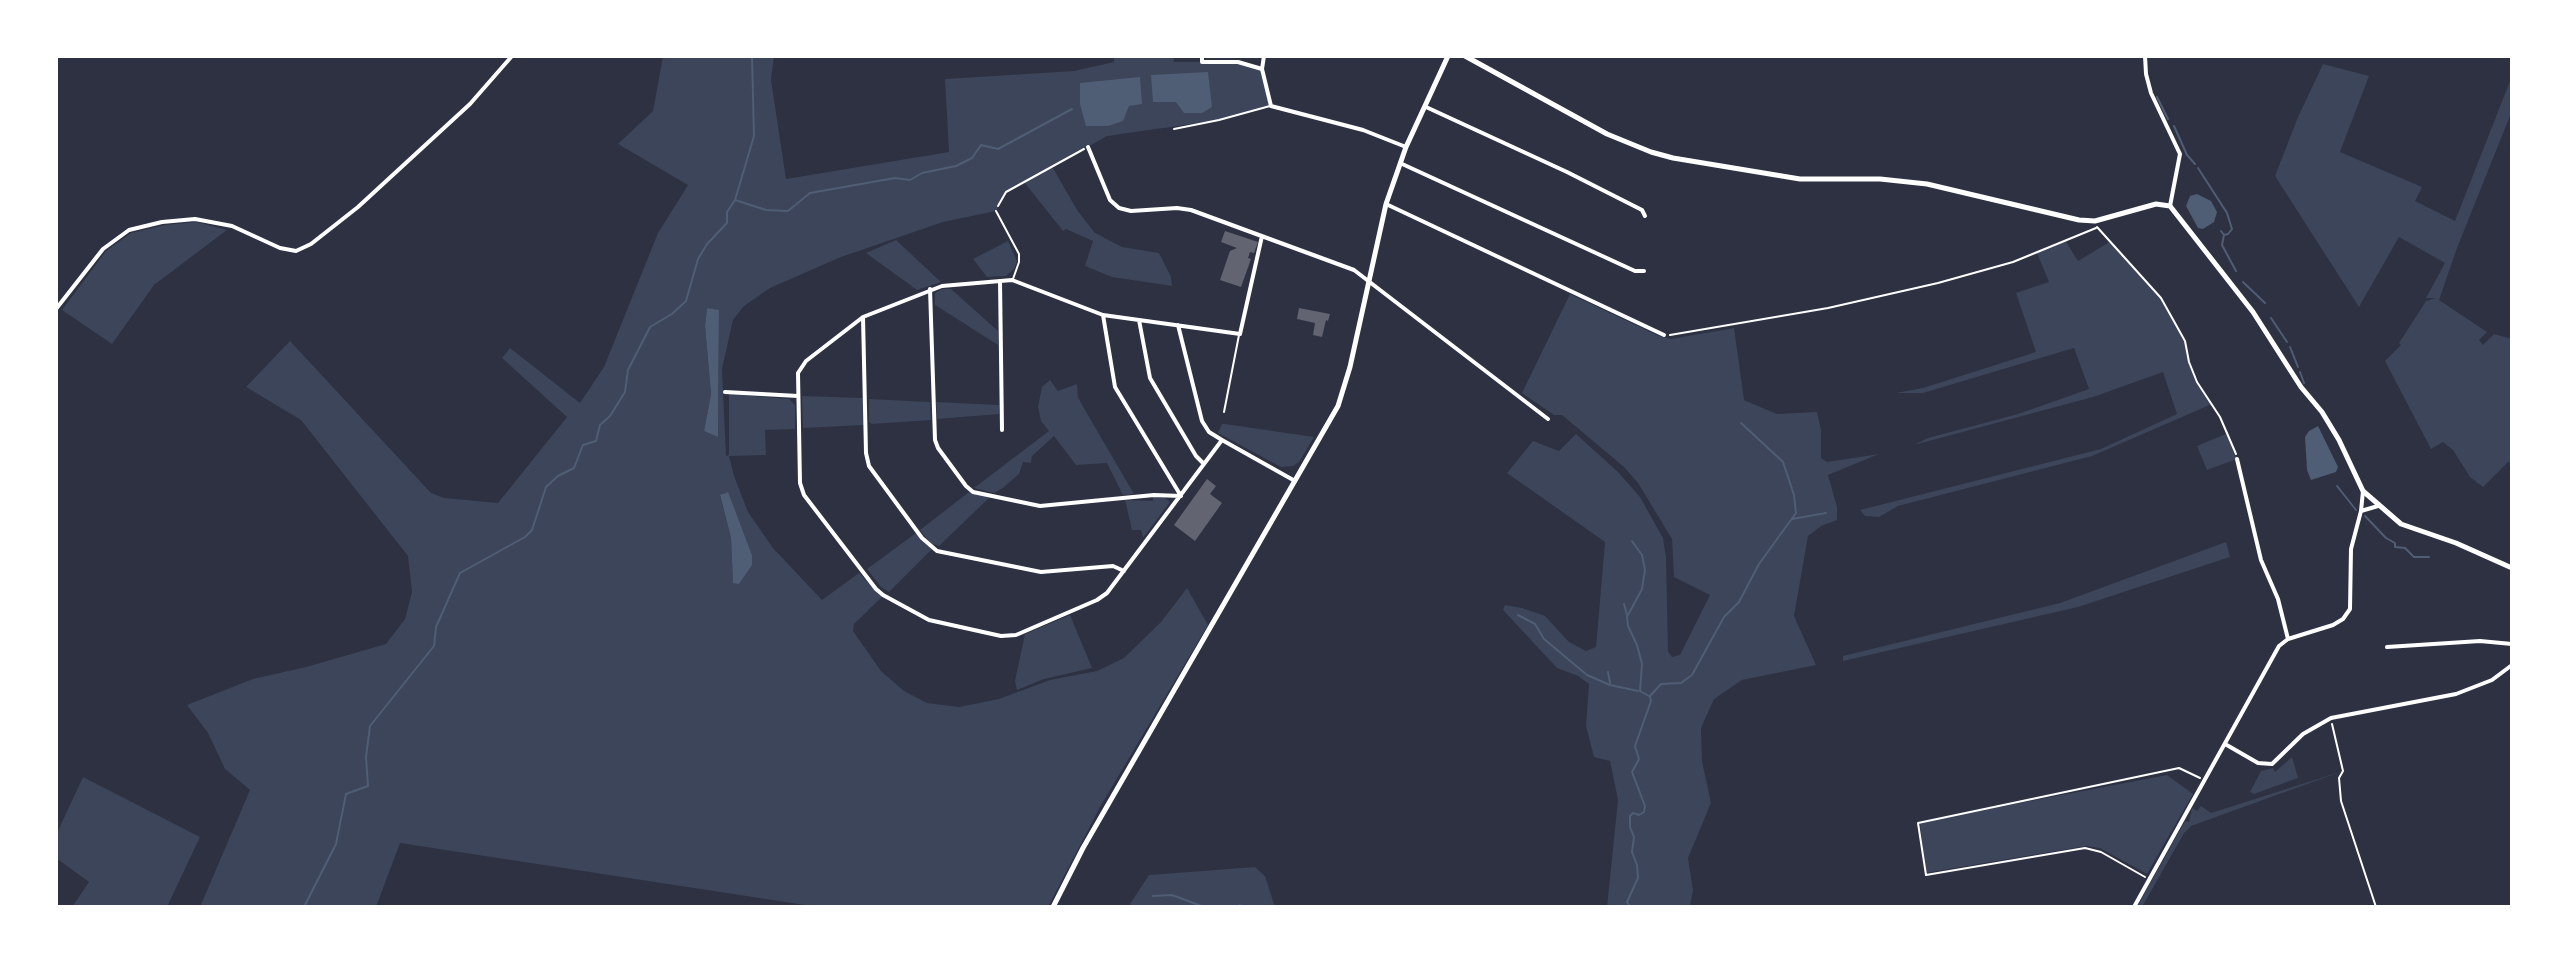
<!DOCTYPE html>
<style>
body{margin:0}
#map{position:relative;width:2568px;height:963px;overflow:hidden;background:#2d3142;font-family:"Exo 2",sans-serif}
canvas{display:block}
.frame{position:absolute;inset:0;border:58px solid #fff;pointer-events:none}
</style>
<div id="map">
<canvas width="2568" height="963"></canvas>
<div class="frame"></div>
</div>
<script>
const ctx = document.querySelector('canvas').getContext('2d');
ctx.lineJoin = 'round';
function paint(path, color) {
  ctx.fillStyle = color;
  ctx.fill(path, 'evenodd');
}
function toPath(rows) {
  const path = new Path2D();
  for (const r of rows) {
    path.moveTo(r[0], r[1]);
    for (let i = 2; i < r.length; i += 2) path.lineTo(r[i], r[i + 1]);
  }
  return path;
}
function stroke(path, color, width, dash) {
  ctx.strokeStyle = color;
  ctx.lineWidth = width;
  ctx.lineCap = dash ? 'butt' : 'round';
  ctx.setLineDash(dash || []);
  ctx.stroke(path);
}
paint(toPath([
 [663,56,774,56,771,80,786,179,949,152,945,79,1074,71,1114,62,1114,56,1173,56,1174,62,1238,62,1262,69,1271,106,1219,120,1107,136,1049,169,1053,168,1077,210,1095,233,1122,247,1159,253,1171,277,1172,286,1112,277,1085,266,1093,241,1066,229,1063,231,1024,182,1006,192,996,211,943,222,841,257,770,288,744,306,733,320,722,369,726,456,729,455,729,394,789,399,795,405,795,429,765,430,766,455,729,456,734,476,748,512,773,548,822,600,859,573,882,597,854,624,853,631,881,671,904,691,927,703,959,707,999,699,1050,680,1097,671,1124,658,1161,622,1187,588,1208,625,1100,807,1048,907,818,907,400,843,376,907,200,907,250,790,225,769,208,733,187,705,253,679,306,667,386,644,405,619,412,592,408,556,301,420,246,387,290,341,431,493,444,498,498,503,567,417,502,358,510,348,580,403,604,367,658,233,688,185,618,144,653,111],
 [707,308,719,311,718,436,704,431,711,394,705,326],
 [727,492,752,555,733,582,731,538,720,496],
 [2323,64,2369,76,2340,152,2422,187,2415,201,2455,221,2512,76,2512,111,2457,248,2439,300,2487,332,2479,340,2483,345,2494,334,2512,339,2512,464,2508,462,2483,487,2470,477,2453,450,2443,442,2431,449,2385,361,2401,345,2399,343,2426,301,2436,298,2426,298,2445,263,2399,237,2359,307,2275,176,2298,117],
 [196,222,227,230,154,285,112,344,62,310,106,251,131,233,165,225],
 [896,240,941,282,917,290,866,253],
 [2065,240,2078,261,2111,241,2161,298,2185,341,2189,362,2197,382,2212,404,2092,456,1898,506,1879,517,1865,516,1860,510,2101,449,2177,414,2163,372,2093,397,1914,445,1928,438,2018,414,2089,389,2074,348,1923,393,1896,393,1923,388,2036,352,2016,293,2049,282,2037,253],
 [1008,241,1017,261,1014,269,1006,276,987,277,973,259],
 [942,289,951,289,998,331,998,345,935,305,935,293],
 [1570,294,1659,336,1671,339,1734,328,1744,400,1777,414,1817,412,1821,430,1821,458,1827,462,1879,454,1828,475,1837,507,1837,520,1821,526,1808,536,1794,616,1816,665,1742,680,1714,699,1701,728,1702,761,1711,803,1688,858,1693,890,1690,907,1607,907,1618,800,1610,761,1594,757,1586,726,1589,684,1578,676,1557,668,1503,610,1505,605,1522,608,1545,616,1569,642,1586,651,1596,647,1605,542,1507,473,1533,441,1559,451,1576,434,1618,472,1640,497,1663,538,1666,557,1668,651,1672,657,1680,655,1710,595,1674,577,1672,539,1638,483,1624,467,1562,415,1554,415,1522,393],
 [1050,380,1058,391,1077,384,1078,397,1085,410,1134,494,1123,495,1107,463,1076,465,1054,436,1032,456,1031,463,1023,462,1019,474,1003,488,994,493,974,488,1049,431,1041,421,1038,407,1042,387],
 [802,396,864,398,865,425,803,428],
 [869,399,930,402,931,420,872,424,869,422],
 [936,402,999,405,999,414,937,419],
 [1222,424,1225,424,1314,437,1299,462,1293,466,1281,467,1218,433],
 [2228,433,2237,459,2207,470,2197,446],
 [969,492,989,498,939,546,930,543,920,530],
 [1153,496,1164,497,1170,502,1143,538,1141,530,1132,530,1125,500,1153,501],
 [916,533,932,549,889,592,881,587,867,569],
 [2226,542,2230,557,2078,607,1843,661,1843,656,2060,603],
 [1070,615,1092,668,1044,679,1017,690,1015,681,1025,634],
 [2292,757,2298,778,2254,794,2250,792,2261,771,2273,768,2275,772],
 [2343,771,2191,826,2184,833,2142,907,2137,907,2185,821,2189,822,2192,808,2197,811,2201,806,2211,813],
 [2167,775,2193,794,2147,874,2100,848,2086,846,1925,873,1920,822],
 [83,777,200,837,167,907,72,907,89,882,56,858,56,835],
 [1255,867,1265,876,1275,907,1131,907,1130,904,1149,875]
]), '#3c4559');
paint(toPath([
 [1208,72,1212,107,1202,113,1184,113,1176,102,1153,102,1151,75],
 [1140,77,1142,104,1129,106,1123,121,1108,126,1086,126,1080,104,1080,83],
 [2197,194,2211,201,2217,212,2214,222,2203,229,2198,228,2186,206,2190,196],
 [707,308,719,310,718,437,704,431,711,394,705,326],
 [2318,426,2338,467,2336,472,2311,480,2307,470,2305,437,2309,431],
 [728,492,752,555,752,565,739,584,733,583,731,538,720,495]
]), '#4f5d75');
stroke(toPath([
 [2157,97,2168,119],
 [2174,126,2187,155,2195,164],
 [2198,168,2227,213,2232,229,2228,234,2224,235],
 [735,200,754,136,752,56],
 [2221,231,2224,235,2222,245,2236,271],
 [2243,282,2265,303],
 [2271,318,2287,342],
 [2290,347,2298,367],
 [2300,372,2304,383],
 [2337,486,2356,510],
 [2365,516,2386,538,2395,543,2395,547,2405,548,2414,557,2429,557],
 [1792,519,1826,513],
 [1632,541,1642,555,1645,570,1642,589,1627,617,1628,626,1637,645,1642,664,1640,691,1649,696],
 [1624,604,1627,615],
 [1518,615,1535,624,1544,639,1587,675,1610,685,1638,691],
 [1608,672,1610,683],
 [1153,896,1172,895,1204,907],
 [304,907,336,844,346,794,368,786,366,757,370,726,434,646,436,627,460,573,525,537,532,530,546,487,558,476,574,468,583,445,596,441,600,425,610,416,625,392,628,370,650,327,672,314,686,301,698,259,707,244,727,223,727,212,735,200,766,210,788,211,810,193,895,178,910,180,922,173,956,166,972,158,981,145,998,149,1072,109],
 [1237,907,1240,905],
 [1630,907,1627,902,1638,878,1637,865,1632,852,1634,837,1630,827,1630,816,1633,813,1639,815,1644,812,1645,806,1632,772,1639,759,1635,746,1651,701,1650,696,1661,684,1681,683,1692,675,1724,617,1739,602,1759,564,1796,513,1794,495,1783,462,1741,423]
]), '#4f5d75', 2);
paint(toPath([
 [1225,231,1258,242,1254,253,1250,252,1248,258,1251,259,1241,287,1220,280,1230,251,1237,248,1221,242],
 [1299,308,1330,314,1328,321,1326,320,1322,337,1313,335,1315,323,1297,319],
 [1207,479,1216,486,1210,494,1222,503,1195,541,1174,525]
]), '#626471');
stroke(toPath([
 [998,206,1006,192,1084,149],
 [2097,227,2161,298,2185,341,2189,362,2197,382,2220,417,2236,454],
 [1670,335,1828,308,1938,283,2013,262,2096,228],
 [2332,724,2343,771,2339,778,2341,801,2376,907],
 [2145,877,2101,852,2085,848,1926,875,1918,823,2179,768,2200,778]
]), '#fff', 2);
stroke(toPath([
 [1174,129,1219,120,1270,106],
 [996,211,1019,254,1019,262,1013,279],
 [1224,412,1239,335]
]), '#fff', 2);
stroke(toPath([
 [1202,56,1202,62,1238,62,1262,69,1271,106,1363,130,1406,147],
 [2145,56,2146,74,2151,93,2180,154,2170,206],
 [1262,69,1264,56],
 [1426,107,1567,172,1642,210,1645,216],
 [1088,147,1110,200,1119,208,1131,211,1177,208,1191,210,1354,270,1548,419],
 [1400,163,1635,271,1644,271],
 [1386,204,1664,335],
 [1262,236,1240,334,1103,315,1012,280,942,286,863,317,806,361,798,373,800,483,804,495,876,589,883,595,929,620,1001,636,1016,635,1097,600,1107,593,1222,440,1295,481],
 [1000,281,1002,430],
 [930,289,935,440,938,448,966,486,973,492,1040,506,1154,495,1181,496],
 [56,309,103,249,129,230,162,222,195,219,232,226,280,248,296,251,311,244,358,207,470,104,512,56],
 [1103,315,1115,387,1181,496],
 [863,317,866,453,869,466,922,538,937,551,1041,572,1113,566,1124,571],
 [1139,320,1150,378,1196,456,1204,464],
 [1178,325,1202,421,1209,432,1222,440],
 [725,392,798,396],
 [2237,459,2261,560,2278,599,2288,639],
 [2361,511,2378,506],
 [2387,647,2480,641,2512,644],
 [2225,744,2258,763,2272,764,2303,734,2331,718,2456,694,2492,680,2512,665],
 [2134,907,2279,646,2288,639,2333,625,2343,619,2350,609,2351,549,2361,511,2363,491]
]), '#fff', 4);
stroke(toPath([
 [1465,56,1607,134,1651,152,1673,158,1800,179,1880,179,1927,184,2079,220,2095,221,2156,204,2170,206,2253,312,2301,387,2322,412,2339,440,2363,491,2401,524,2456,543,2512,568],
 [1053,907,1083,848,1338,406,1350,367,1386,204,1406,147,1448,56]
]), '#fff', 5);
</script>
